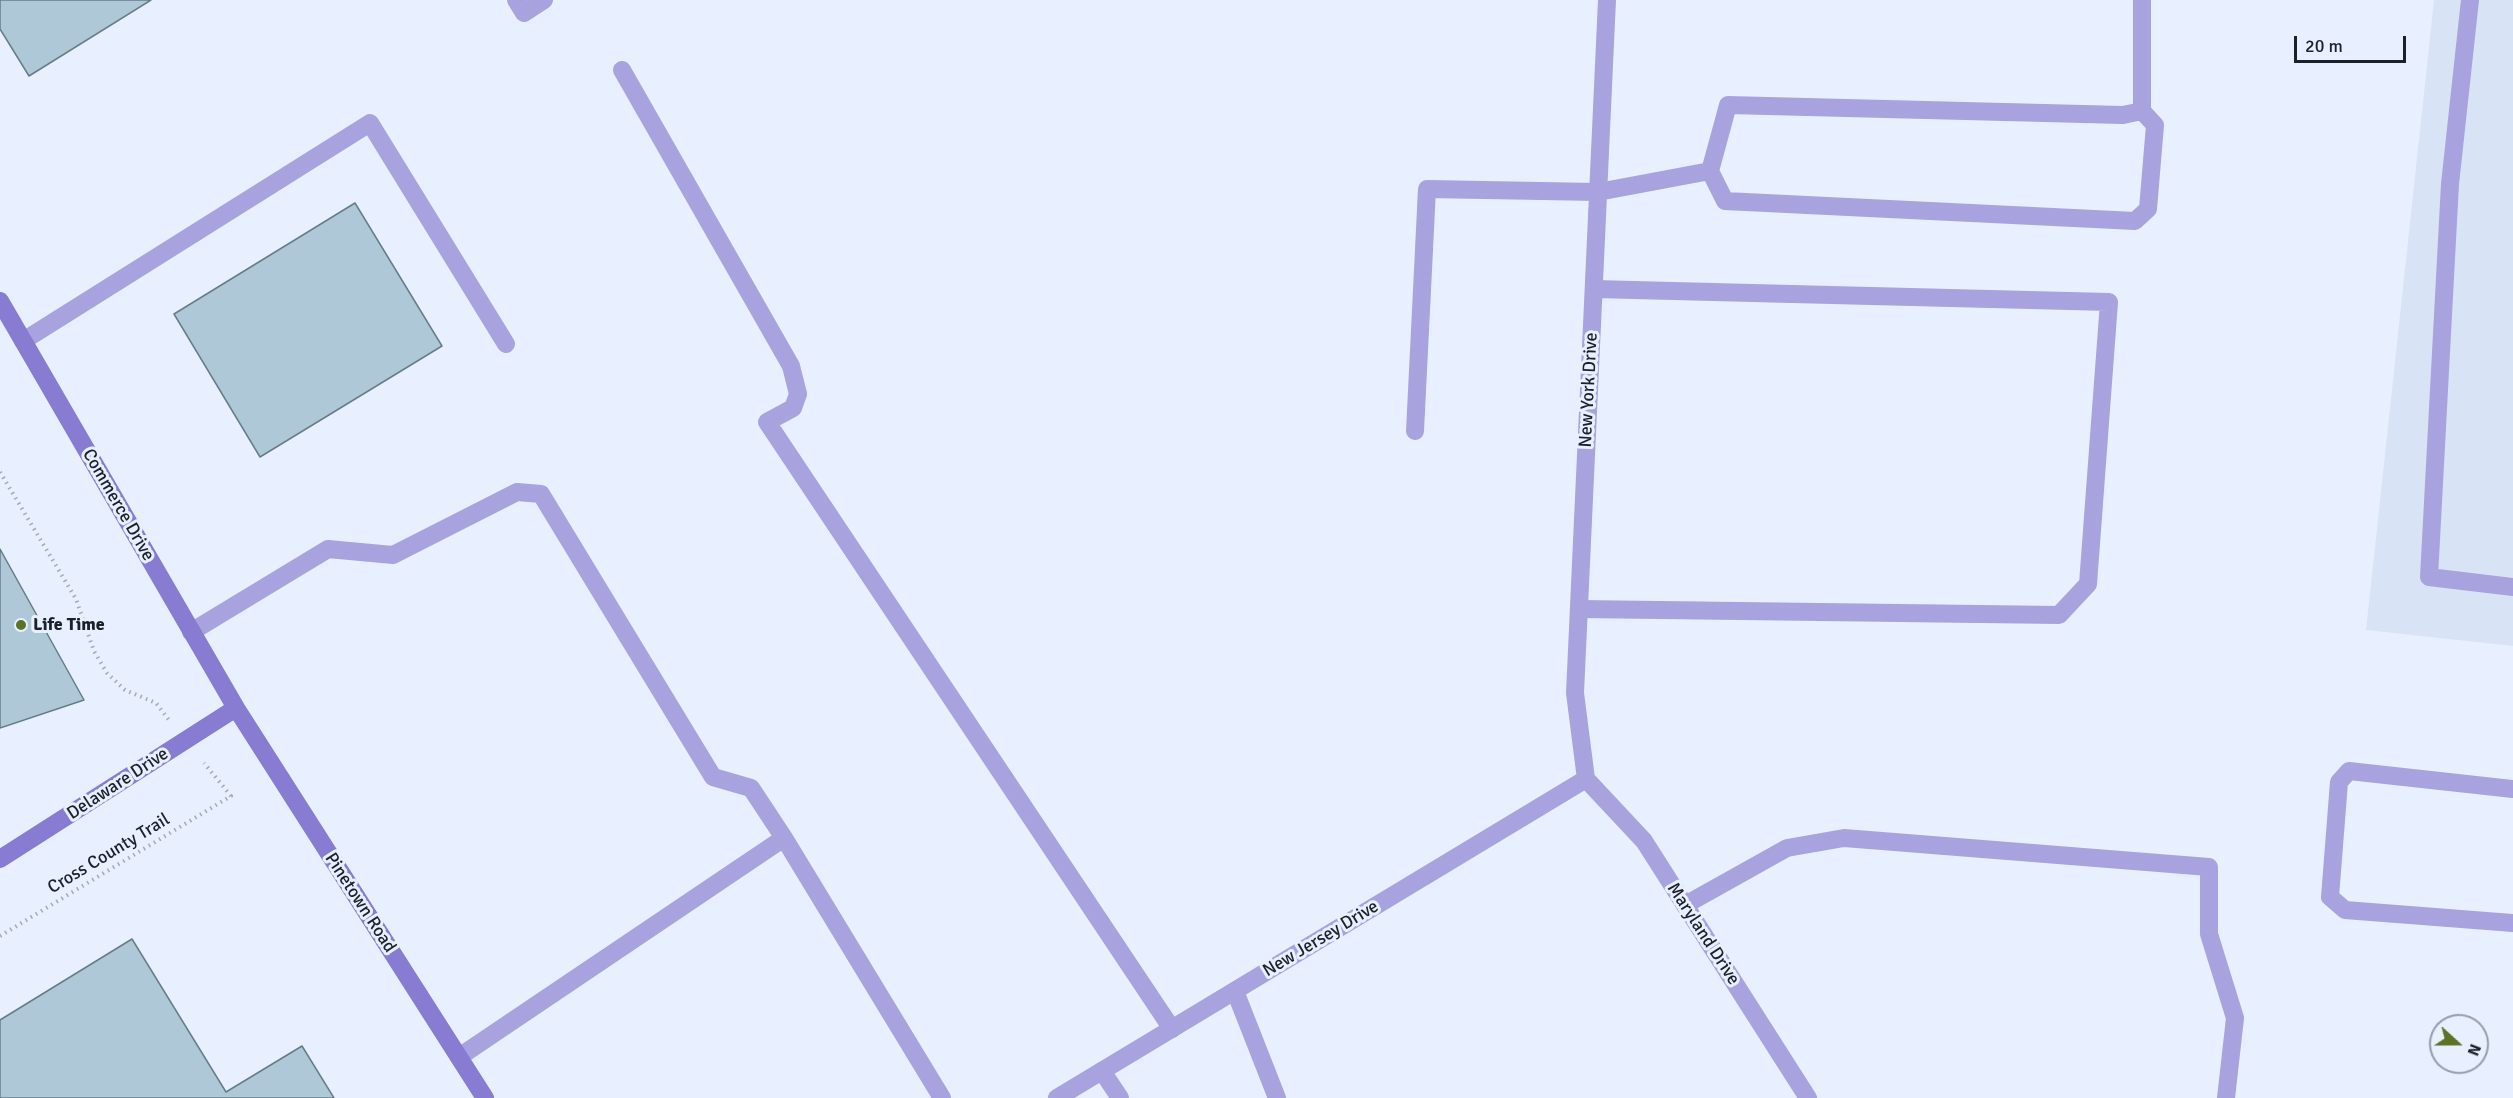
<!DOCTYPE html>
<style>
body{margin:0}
#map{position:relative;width:2513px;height:1098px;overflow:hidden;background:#e8f0ff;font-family:Signika,sans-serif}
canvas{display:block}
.north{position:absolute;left:2429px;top:1014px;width:60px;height:60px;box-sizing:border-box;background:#e8f0ff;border:2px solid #969da9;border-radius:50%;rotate:111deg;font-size:16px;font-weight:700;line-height:24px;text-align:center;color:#1b2029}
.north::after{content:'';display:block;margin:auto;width:21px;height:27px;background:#5b7324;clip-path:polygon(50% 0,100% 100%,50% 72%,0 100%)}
.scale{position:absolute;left:2294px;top:36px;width:112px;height:27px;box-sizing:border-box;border:3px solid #1b2029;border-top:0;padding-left:8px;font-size:18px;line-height:21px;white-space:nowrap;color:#1b2029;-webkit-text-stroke:4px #e8f0ff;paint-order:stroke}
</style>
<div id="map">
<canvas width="2513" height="1098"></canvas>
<div class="north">N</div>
<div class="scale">20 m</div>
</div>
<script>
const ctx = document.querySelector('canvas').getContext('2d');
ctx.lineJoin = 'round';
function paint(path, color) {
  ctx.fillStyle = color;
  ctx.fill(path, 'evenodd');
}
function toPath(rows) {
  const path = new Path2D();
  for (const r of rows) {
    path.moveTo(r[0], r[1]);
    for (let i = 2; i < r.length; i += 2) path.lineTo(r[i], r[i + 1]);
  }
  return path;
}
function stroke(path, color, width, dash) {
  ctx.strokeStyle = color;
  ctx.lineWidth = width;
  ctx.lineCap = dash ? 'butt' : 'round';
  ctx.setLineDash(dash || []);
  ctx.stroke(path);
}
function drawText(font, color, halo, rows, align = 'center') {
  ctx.font = font + ' Signika,sans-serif';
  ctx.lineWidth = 6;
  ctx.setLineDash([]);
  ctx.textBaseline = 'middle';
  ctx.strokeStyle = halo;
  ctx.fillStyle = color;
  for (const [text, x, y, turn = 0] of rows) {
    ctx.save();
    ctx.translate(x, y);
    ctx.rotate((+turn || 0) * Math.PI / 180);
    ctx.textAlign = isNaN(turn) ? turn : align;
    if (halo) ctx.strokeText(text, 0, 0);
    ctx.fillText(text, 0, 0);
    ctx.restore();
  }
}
paint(toPath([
 [2434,0,2513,0,2513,646,2366,630]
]), '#d9e3f6');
const building = toPath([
 [0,0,151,0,29,76,0,29,0,0],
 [355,203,442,346,260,457,174,314,355,203],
 [0,549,84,700,0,728,0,549],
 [132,939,226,1092,302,1046,334,1098,0,1098,0,1020,132,939]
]);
paint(building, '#aec8d8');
stroke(building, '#647d8b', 1.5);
stroke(toPath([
 [0,472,76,599,94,651,107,673,125,690,156,703,169,720],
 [0,936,231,796,204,763]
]), '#a3aab7', 4, [1.5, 4.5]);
stroke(toPath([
 [516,0,524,13,544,0],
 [2470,0,2450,184,2429,577,2513,587],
 [622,70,791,366,798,394,793,408,767,422,1172,1029],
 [1710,171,1725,201,2135,221,2148,209,2155,125,2142,111],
 [23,341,370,123,506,344],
 [1415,431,1427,189,1598,192,1710,171,1728,105,2123,115,2142,111,2142,0],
 [1579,609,2059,615,2088,584,2109,302,1594,289],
 [191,632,328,549,393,555,517,492,541,494,713,777,751,788,784,838],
 [2513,789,2349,771,2339,782,2330,897,2345,910,2513,923],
 [1685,905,1787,848,1844,838,2209,867,2209,934,2235,1018,2226,1098],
 [1235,991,1277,1098],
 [459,1057,784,838,942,1098],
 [1102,1071,1120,1098]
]), '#a8a3de', 18);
stroke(toPath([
 [1586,779,1575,693,1607,0],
 [1586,779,1644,841,1808,1098],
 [1057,1098,1586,779]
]), '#a8a3de', 18);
stroke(toPath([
 [0,301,236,708,485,1098],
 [0,859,236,708]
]), '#877bd2', 18);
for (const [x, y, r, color] of [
 [21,625,6,"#5b7324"]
]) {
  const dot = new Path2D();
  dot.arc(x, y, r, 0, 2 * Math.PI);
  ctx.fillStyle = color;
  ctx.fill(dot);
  stroke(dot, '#e8f0ff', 2);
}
drawText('18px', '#1b2029', '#e8f0ff', [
 ["New York Drive",1589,390,-87],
 ["Commerce Drive",118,505,60],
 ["Delaware Drive",118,784,-33],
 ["Cross County Trail",109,854,-31],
 ["Pinetown Road",360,903,57],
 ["Maryland Drive",1703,934,57],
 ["New Jersey Drive",1321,939,-31]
]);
drawText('bold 18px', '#1b2029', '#e8f0ff', [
 ["Life Time",33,625]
], 'left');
</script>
